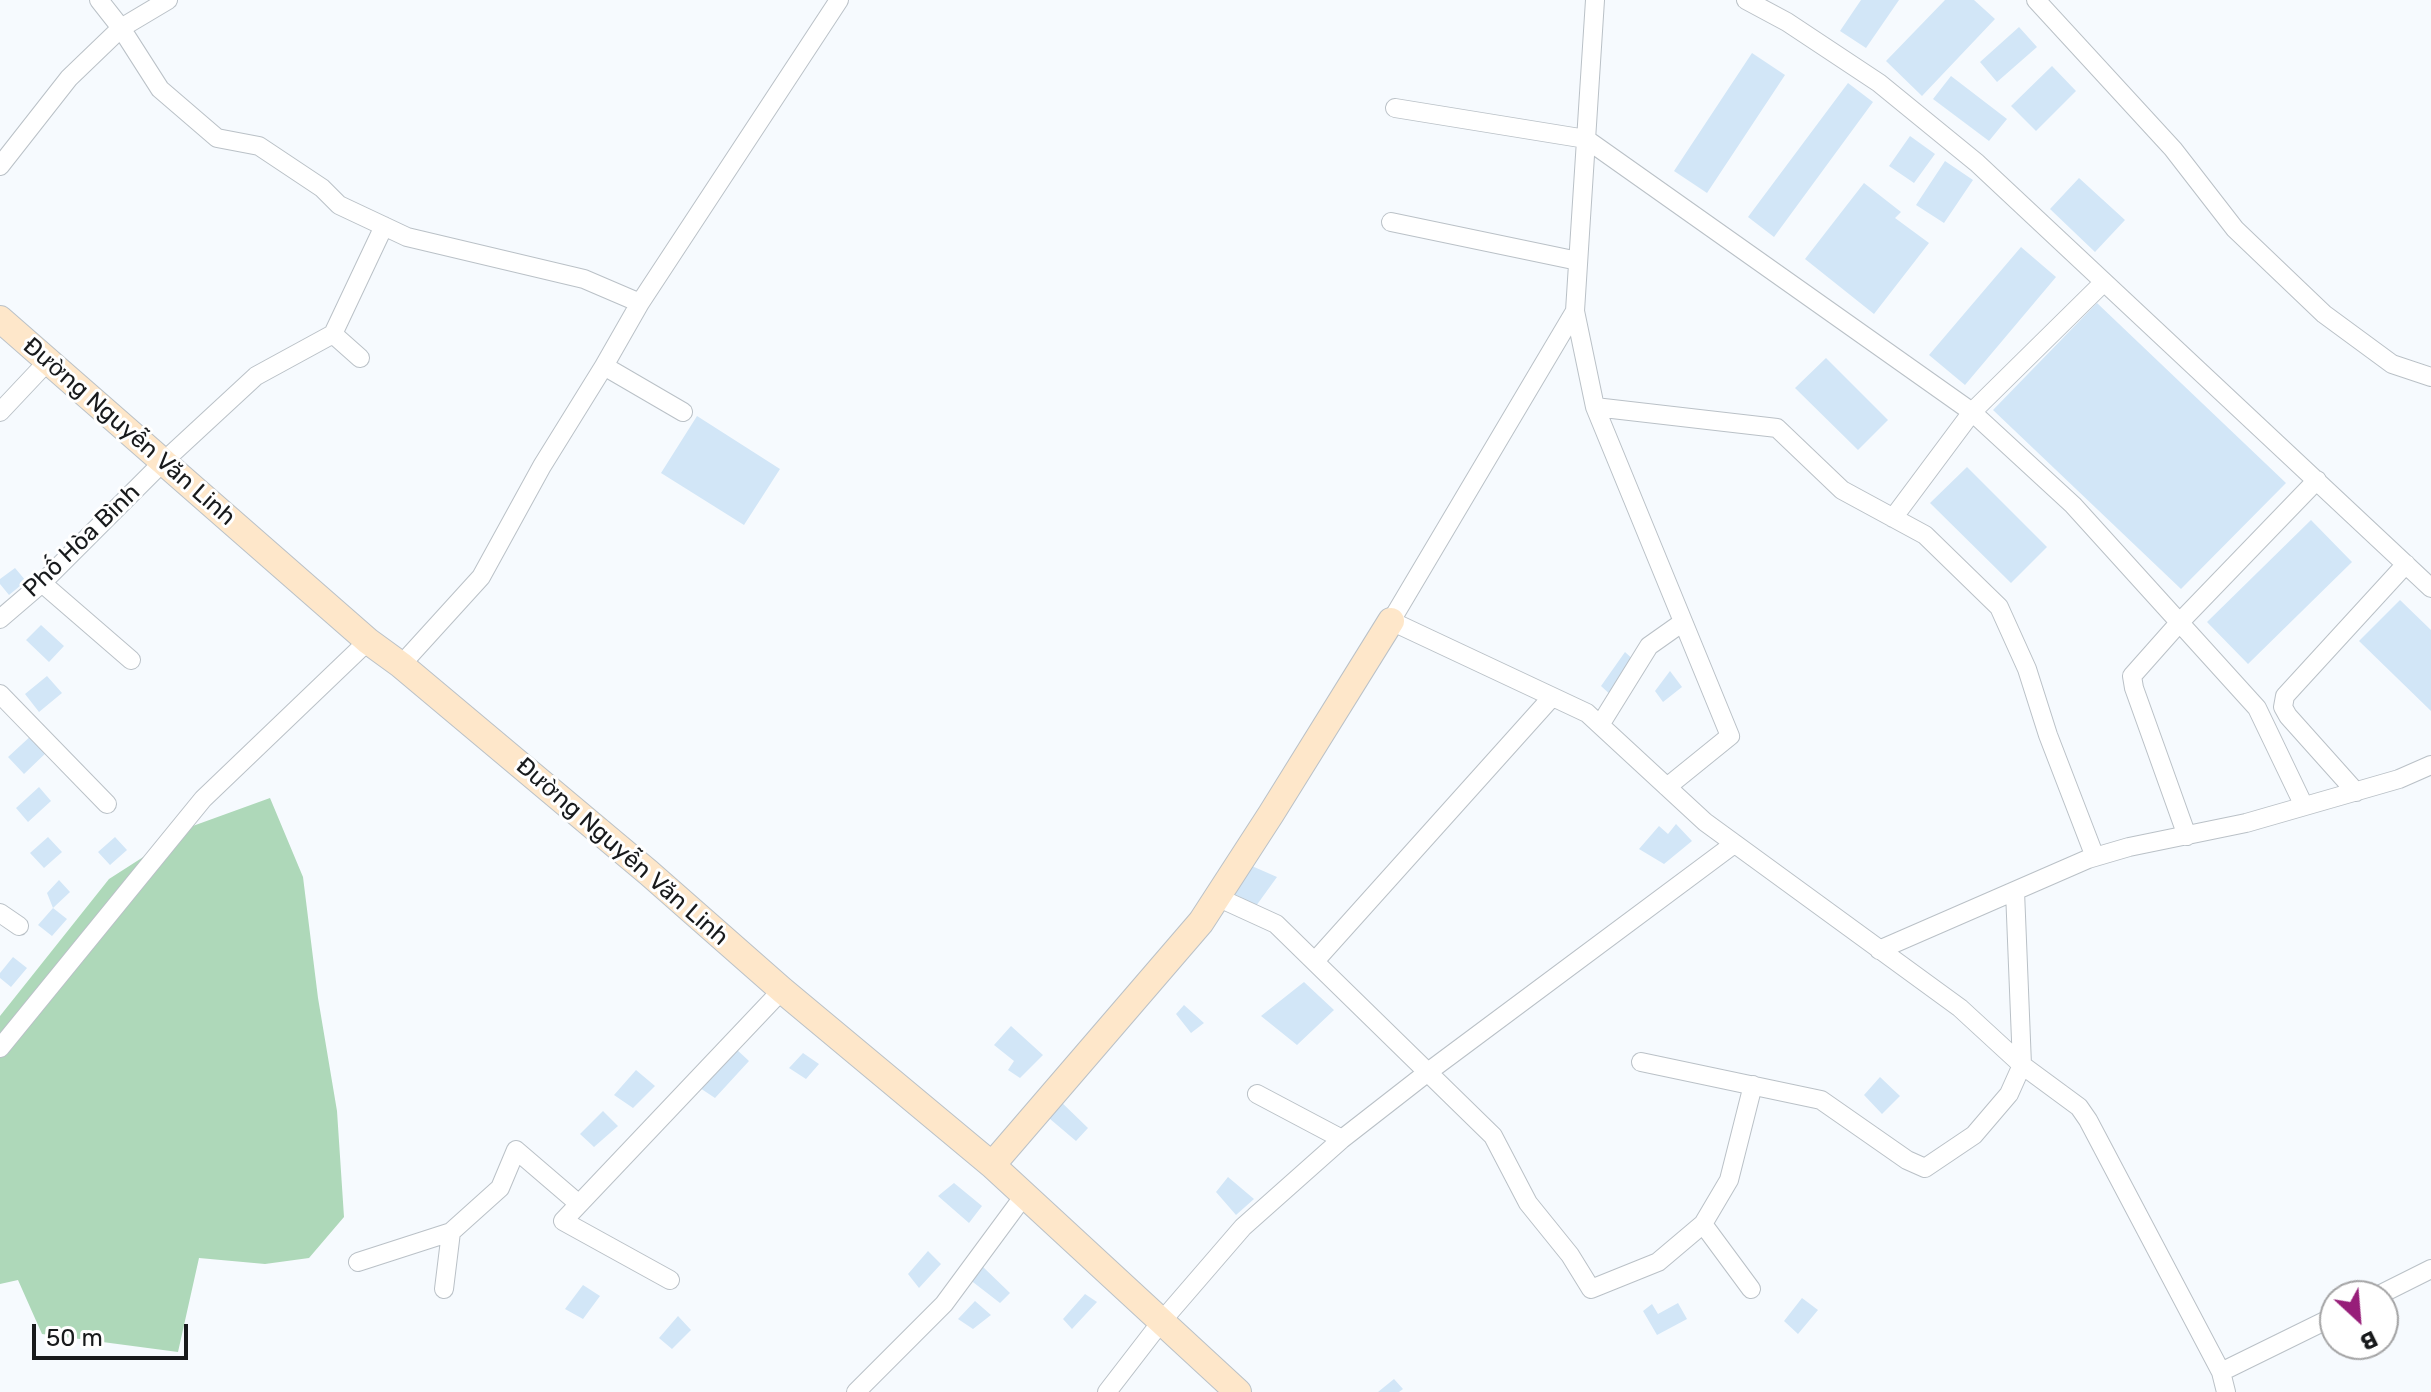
<!DOCTYPE html>
<meta charset="utf-8">
<style>
body{margin:0}
#map{position:relative;width:2431px;height:1392px;overflow:hidden;background:#f6fafe;font-family:Rubik,sans-serif}
canvas{display:block}
.north{position:absolute;left:2319px;top:1280px;width:80px;height:80px;box-sizing:border-box;background:#fff;border:2px solid #a3a3a4;border-radius:50%;rotate:154deg;font-size:22px;font-weight:700;line-height:32px;text-align:center;color:#181a1c}
.north::after{content:'';display:block;margin:auto;width:28px;height:36px;background:#971e79;clip-path:polygon(50% 0,100% 100%,50% 72%,0 100%)}
.scale{position:absolute;left:32px;top:1324px;width:156px;height:36px;box-sizing:border-box;border:4px solid #181a1c;border-top:0;padding-left:10px;font-size:24px;line-height:28px;white-space:nowrap;color:#181a1c;-webkit-text-stroke:6px #fff;paint-order:stroke}
</style>
<div id="map">
<canvas width="2431" height="1392"></canvas>
<div class="north">B</div>
<div class="scale">50 m</div>
</div>
<script>
const ctx = document.querySelector('canvas').getContext('2d');
ctx.lineJoin = 'round';
function paint(path, color) {
  ctx.fillStyle = color;
  ctx.fill(path, 'evenodd');
}
function toPath(rows) {
  const path = new Path2D();
  for (const r of rows) {
    path.moveTo(r[0], r[1]);
    for (let i = 2; i < r.length; i += 2) path.lineTo(r[i], r[i + 1]);
  }
  return path;
}
function stroke(path, color, width, dash) {
  ctx.strokeStyle = color;
  ctx.lineWidth = width;
  ctx.lineCap = dash ? 'butt' : 'round';
  ctx.setLineDash(dash || []);
  ctx.stroke(path);
}
function drawText(font, color, halo, rows, align = 'center') {
  ctx.font = font + ' Rubik,sans-serif';
  ctx.lineWidth = 6;
  ctx.setLineDash([]);
  ctx.textBaseline = 'middle';
  ctx.strokeStyle = halo;
  ctx.fillStyle = color;
  for (const [text, x, y, turn = 0] of rows) {
    ctx.save();
    ctx.translate(x, y);
    ctx.rotate((+turn || 0) * Math.PI / 180);
    ctx.textAlign = isNaN(turn) ? turn : align;
    if (halo) ctx.strokeText(text, 0, 0);
    ctx.fillText(text, 0, 0);
    ctx.restore();
  }
}
paint(toPath([
 [270,798,303,877,318,998,337,1111,344,1217,309,1258,265,1264,199,1258,178,1352,42,1334,18,1280,0,1284,0,1016,109,879,190,827]
]), '#aed8b9');
paint(toPath([
 [1861,0,1899,0,1866,48,1840,31],
 [1945,0,1974,0,1995,19,1922,96,1886,61],
 [2019,27,2037,47,1997,82,1980,62],
 [1752,53,1785,75,1707,193,1674,171],
 [2052,66,2076,91,2036,131,2011,106],
 [1951,76,2007,119,1989,141,1933,99],
 [1848,83,1873,102,1774,237,1748,217],
 [1910,136,1935,154,1914,183,1889,166],
 [1945,161,1973,180,1944,223,1916,205],
 [2079,178,2125,220,2095,252,2050,209],
 [1864,183,1901,212,1895,218,1929,243,1874,314,1805,259],
 [2021,247,2056,277,1965,385,1929,355],
 [2097,303,2286,483,2181,589,1993,410],
 [1826,358,1888,420,1858,450,1795,388],
 [697,416,780,469,744,525,661,473],
 [1967,467,2047,547,2011,583,1930,503],
 [2311,520,2352,562,2248,664,2207,622],
 [15,568,26,581,9,595,0,584,0,579],
 [2400,600,2431,630,2431,711,2359,641],
 [41,625,64,646,49,662,26,640],
 [1625,652,1637,663,1614,698,1601,686],
 [1670,671,1682,687,1663,702,1655,691],
 [47,676,62,693,39,712,25,694],
 [34,733,49,750,24,774,8,757],
 [39,787,51,801,28,822,16,808],
 [1676,824,1692,841,1664,864,1639,849,1659,826,1668,834],
 [48,837,62,852,44,868,30,853],
 [115,837,127,850,110,865,98,852],
 [1245,863,1277,877,1256,906,1231,892],
 [59,880,70,892,53,908,47,893],
 [53,908,67,919,52,936,38,925],
 [13,957,27,968,11,987,0,978,0,973],
 [1304,982,1334,1010,1297,1045,1261,1016],
 [1184,1005,1204,1023,1191,1033,1176,1014],
 [1011,1026,1043,1055,1020,1078,1008,1070,1014,1061,994,1045],
 [735,1048,749,1061,715,1098,697,1086],
 [803,1053,819,1064,806,1079,789,1068],
 [636,1070,655,1086,633,1108,614,1095],
 [1880,1077,1900,1096,1882,1114,1864,1095],
 [1056,1097,1088,1128,1076,1141,1043,1113],
 [603,1111,618,1126,594,1147,580,1134],
 [1228,1177,1254,1199,1236,1215,1216,1192],
 [954,1183,982,1206,969,1223,938,1196],
 [928,1251,941,1264,919,1288,908,1274],
 [981,1265,1010,1293,1000,1303,969,1279],
 [583,1285,600,1296,583,1319,565,1309],
 [1085,1294,1097,1302,1072,1329,1063,1319],
 [1802,1298,1818,1310,1798,1334,1784,1321],
 [975,1301,991,1315,973,1329,958,1319],
 [1678,1303,1687,1319,1657,1335,1643,1311,1652,1304,1658,1314],
 [678,1316,691,1330,672,1349,659,1338],
 [1394,1379,1403,1389,1399,1392,1378,1392]
]), '#d2e6f7');
const street = toPath([
 [168,0,121,28,160,89,217,138,259,146,322,188,339,205,407,237,584,279,640,303,839,0],
 [1595,0,1575,311,1391,621,1587,713,1705,822,1960,1008,2022,1065,2015,891],
 [1746,0,1787,22,1879,83,1977,163,2431,588],
 [2036,0,2173,149,2235,229,2324,314,2392,364,2431,377],
 [1395,108,1586,139,1972,412,2073,505,2257,708,2304,806],
 [0,166,69,78,121,28,99,0],
 [1391,222,1578,261],
 [640,303,604,366,683,412],
 [1575,311,1595,407,1730,736,1667,787],
 [360,358,333,334,384,226],
 [1595,407,1777,428,1842,490,1925,535,1999,607,2027,669,2048,735,2095,857],
 [0,412,48,361],
 [1893,518,1972,412,2104,282],
 [42,583,131,660],
 [0,619,42,583,163,462,256,376,333,334],
 [401,665,481,577,542,466,604,366],
 [0,694,107,804],
 [1600,725,1649,646,1683,622],
 [2356,792,2288,716,2283,707,2285,696,2406,564],
 [2187,836,2134,688,2132,676,2179,623,2317,480],
 [1217,897,1276,924,1493,1136,1528,1203,1570,1255,1591,1289,1658,1262,1703,1224,1729,1180,1753,1085],
 [0,913,19,926],
 [1879,950,2088,859,2129,847,2246,823,2399,779,2431,765],
 [1315,961,1552,697],
 [0,1048,203,799,368,641],
 [1641,1062,1821,1100,1907,1160,1925,1168,1974,1135,2009,1094,2022,1065,2079,1107,2088,1120,2221,1372,2226,1392],
 [1257,1094,1342,1139],
 [1703,1224,1751,1289],
 [358,1262,451,1232,500,1188,516,1150,579,1204],
 [670,1280,563,1221,782,990],
 [444,1289,451,1232],
 [2377,1296,2431,1269],
 [2221,1372,2335,1316],
 [856,1392,944,1304,1023,1197],
 [1107,1392,1161,1322,1243,1227,1342,1139,1428,1072,1734,844]
]);
const secondary = toPath([
 [0,319,368,641,401,665,649,873,782,990,992,1165,1238,1392],
 [992,1165,1201,922,1271,814,1391,621]
]);
stroke(street, '#bac1c7', 20);
stroke(secondary, '#bac1c7', 28);
stroke(street, '#fff', 18);
stroke(secondary, '#fee7ca', 26);
drawText('24px', '#181a1c', '#fff', [
 ["Đường Nguyễn Văn Linh",129,432,41],
 ["Phố Hòa Bình",82,541,-44],
 ["Đường Nguyễn Văn Linh",622,852,41]
]);
</script>
